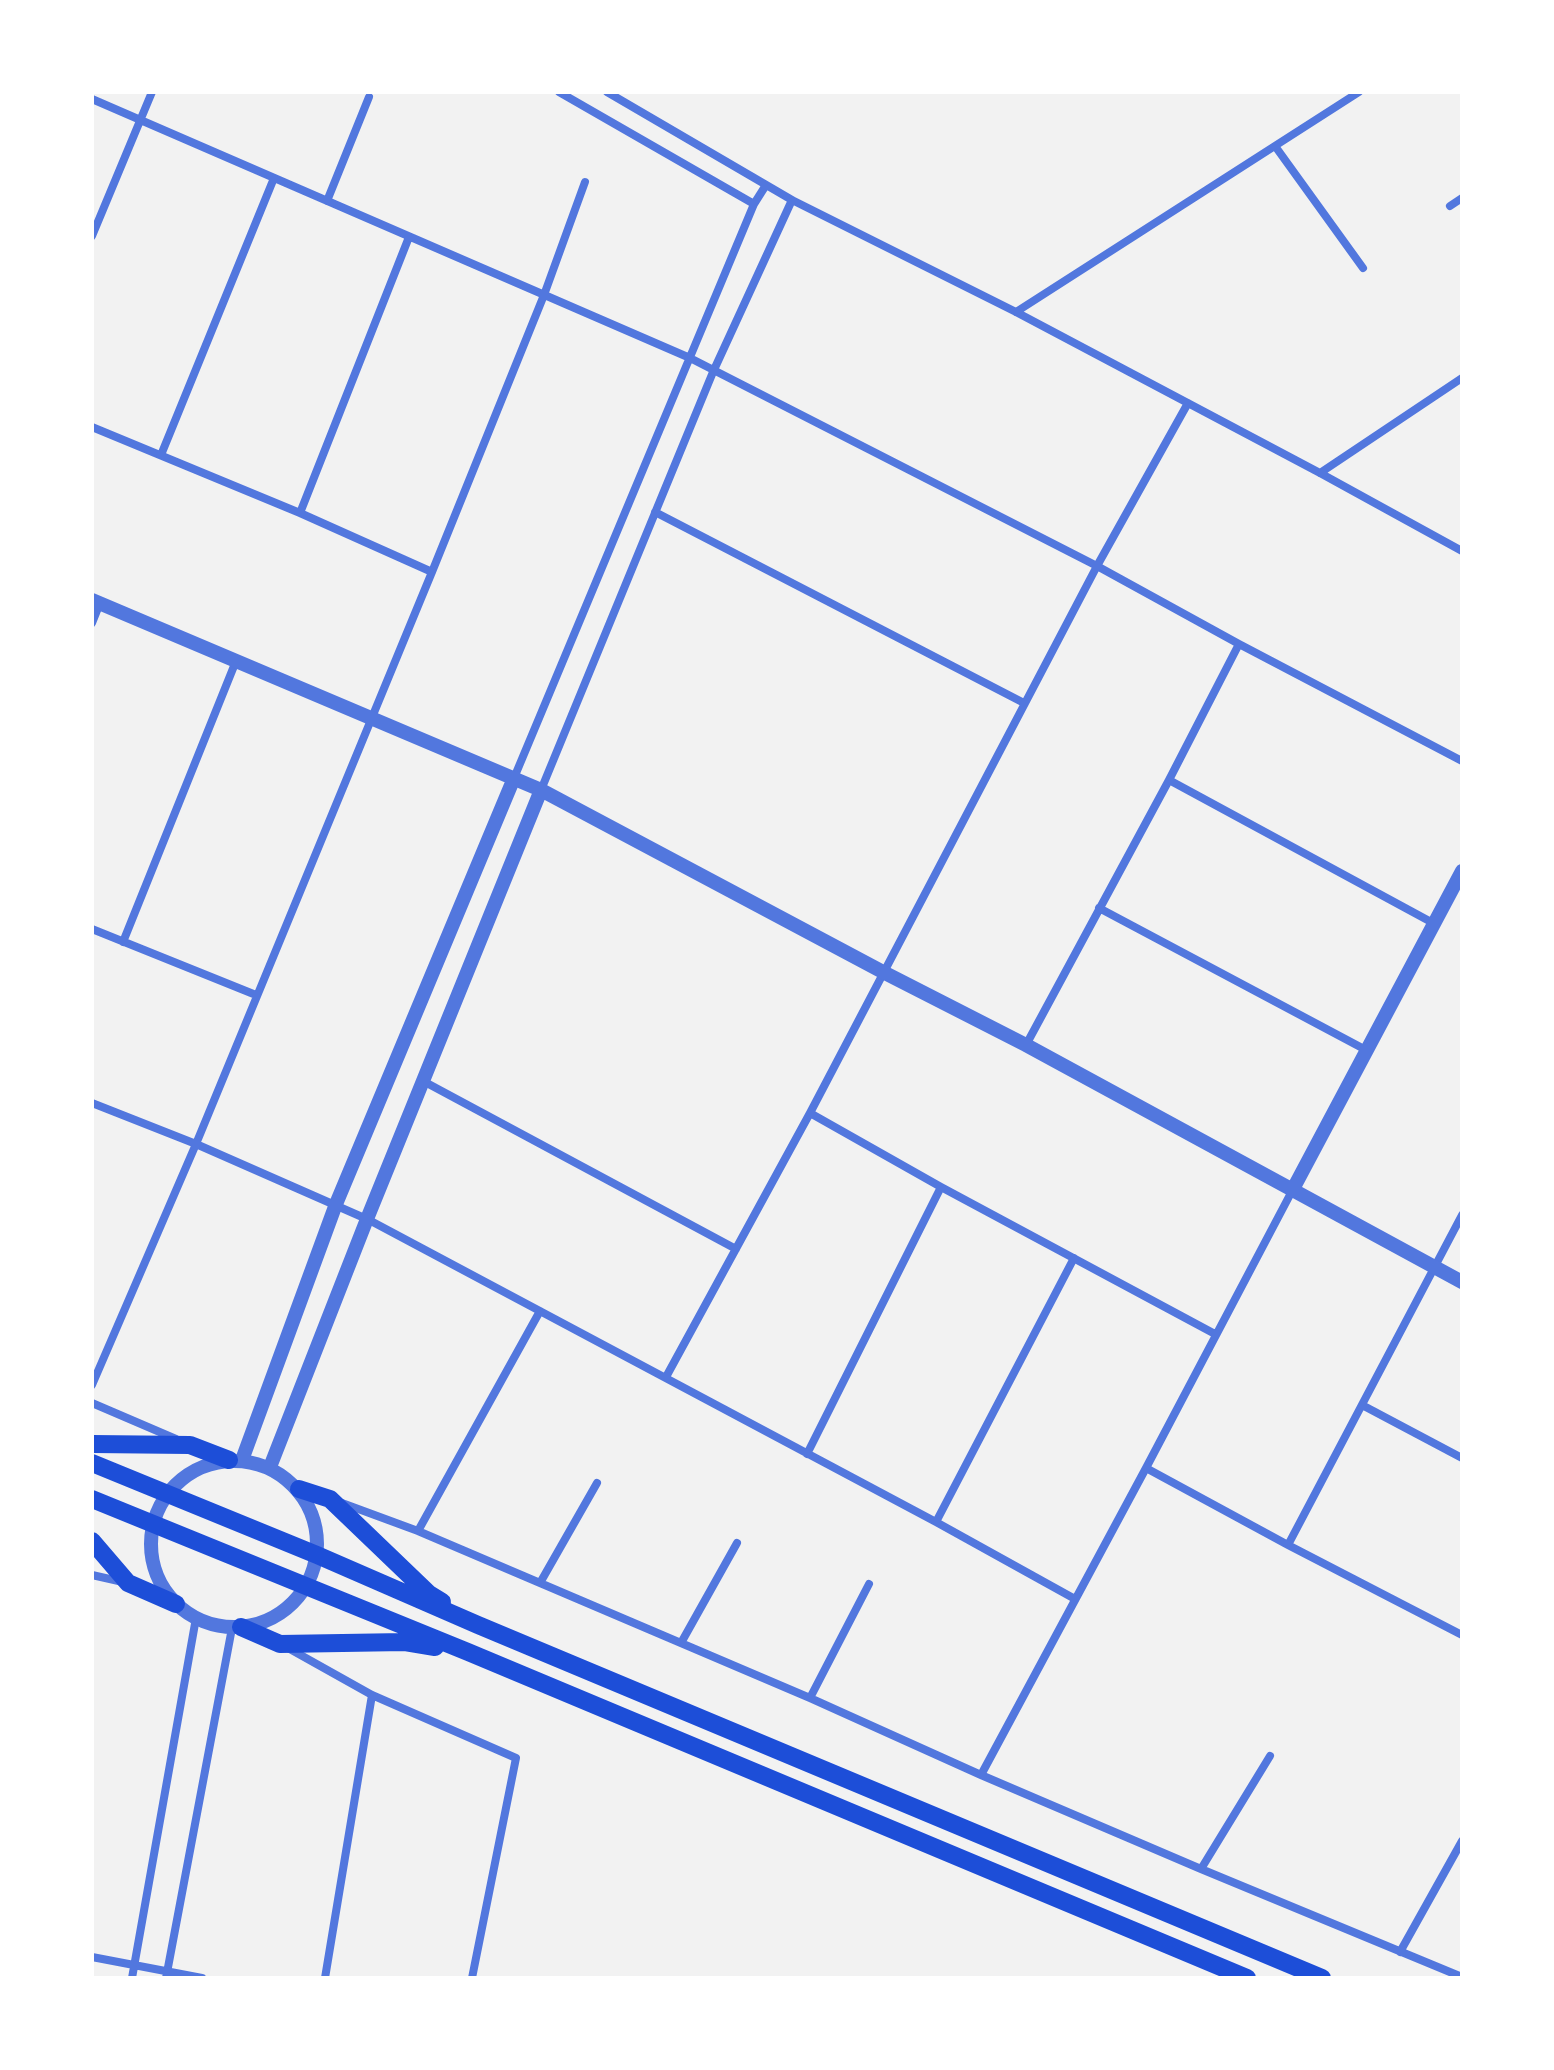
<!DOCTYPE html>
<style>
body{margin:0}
#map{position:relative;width:1554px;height:2070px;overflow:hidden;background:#f2f2f2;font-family:"Times New Roman",serif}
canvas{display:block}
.frame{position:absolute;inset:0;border:94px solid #fff;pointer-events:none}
</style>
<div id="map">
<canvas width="1554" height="2070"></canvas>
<div class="frame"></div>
</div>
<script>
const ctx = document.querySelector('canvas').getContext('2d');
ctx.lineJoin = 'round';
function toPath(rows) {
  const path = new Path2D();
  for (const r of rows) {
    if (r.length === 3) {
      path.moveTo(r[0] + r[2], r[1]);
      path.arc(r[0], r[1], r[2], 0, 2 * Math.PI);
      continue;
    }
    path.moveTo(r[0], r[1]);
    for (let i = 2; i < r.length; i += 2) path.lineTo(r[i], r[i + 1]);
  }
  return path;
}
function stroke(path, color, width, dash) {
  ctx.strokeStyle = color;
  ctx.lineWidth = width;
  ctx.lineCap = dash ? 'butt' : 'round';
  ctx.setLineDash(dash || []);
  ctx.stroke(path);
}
stroke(toPath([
 [559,92,754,204],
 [607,92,792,200,1016,312,1320,473,1462,551],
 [92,99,690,358,1097,566,1239,644,1462,761],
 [1275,146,1363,268],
 [327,201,369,97],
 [1450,206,1462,198],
 [92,236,152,92],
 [1016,312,1359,92],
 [92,427,300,513,432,572],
 [161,455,274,178],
 [1320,473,1462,378],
 [655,512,1024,703],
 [300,513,409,237],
 [92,623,100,603],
 [514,778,754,204,766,185],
 [1169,780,1433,923],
 [541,790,713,372,792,200],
 [1099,908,1366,1050],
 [92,929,256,995],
 [123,942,236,661],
 [1026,1045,1169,780,1239,644],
 [423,1081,736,1249],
 [92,1103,196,1144,369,1220,936,1522,1075,1599],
 [810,1113,941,1187,1215,1334],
 [666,1377,810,1113,1097,566,1188,403],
 [92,1385,196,1144,432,572,544,295,585,182],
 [92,1403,176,1439],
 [1362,1405,1462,1458],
 [807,1454,941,1187],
 [1146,1468,1288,1545,1462,1635],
 [342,1503,418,1531,810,1698,981,1775,1201,1869,1462,1977],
 [936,1522,1074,1258],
 [418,1531,540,1311],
 [1288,1545,1462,1215],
 [92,1575,123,1582],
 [540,1583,597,1483],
 [681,1643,737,1543],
 [288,1648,372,1695,516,1758,472,1978],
 [810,1698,869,1584],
 [981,1775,1146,1468,1292,1191],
 [1201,1869,1270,1756],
 [1400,1952,1462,1841],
 [92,1957,202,1978],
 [132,1978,196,1618],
 [166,1978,232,1628],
 [325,1978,372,1695]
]), '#5277de', 8);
stroke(toPath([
 [92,600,541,790,883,972,1026,1045,1462,1282],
 [1292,1191,1462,871],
 [242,1460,336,1204,514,778],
 [234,1544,83],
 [270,1467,367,1219,541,790]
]), '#5277de', 14);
stroke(toPath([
 [92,1444,190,1445,229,1460],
 [92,1463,317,1555,478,1625,1322,1978],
 [299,1489,330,1499,429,1594,442,1602],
 [92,1499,468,1652,1247,1978],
 [92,1541,128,1583,176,1604],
 [241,1627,280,1644,405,1642,435,1647]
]), '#1d4ed8', 18);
</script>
